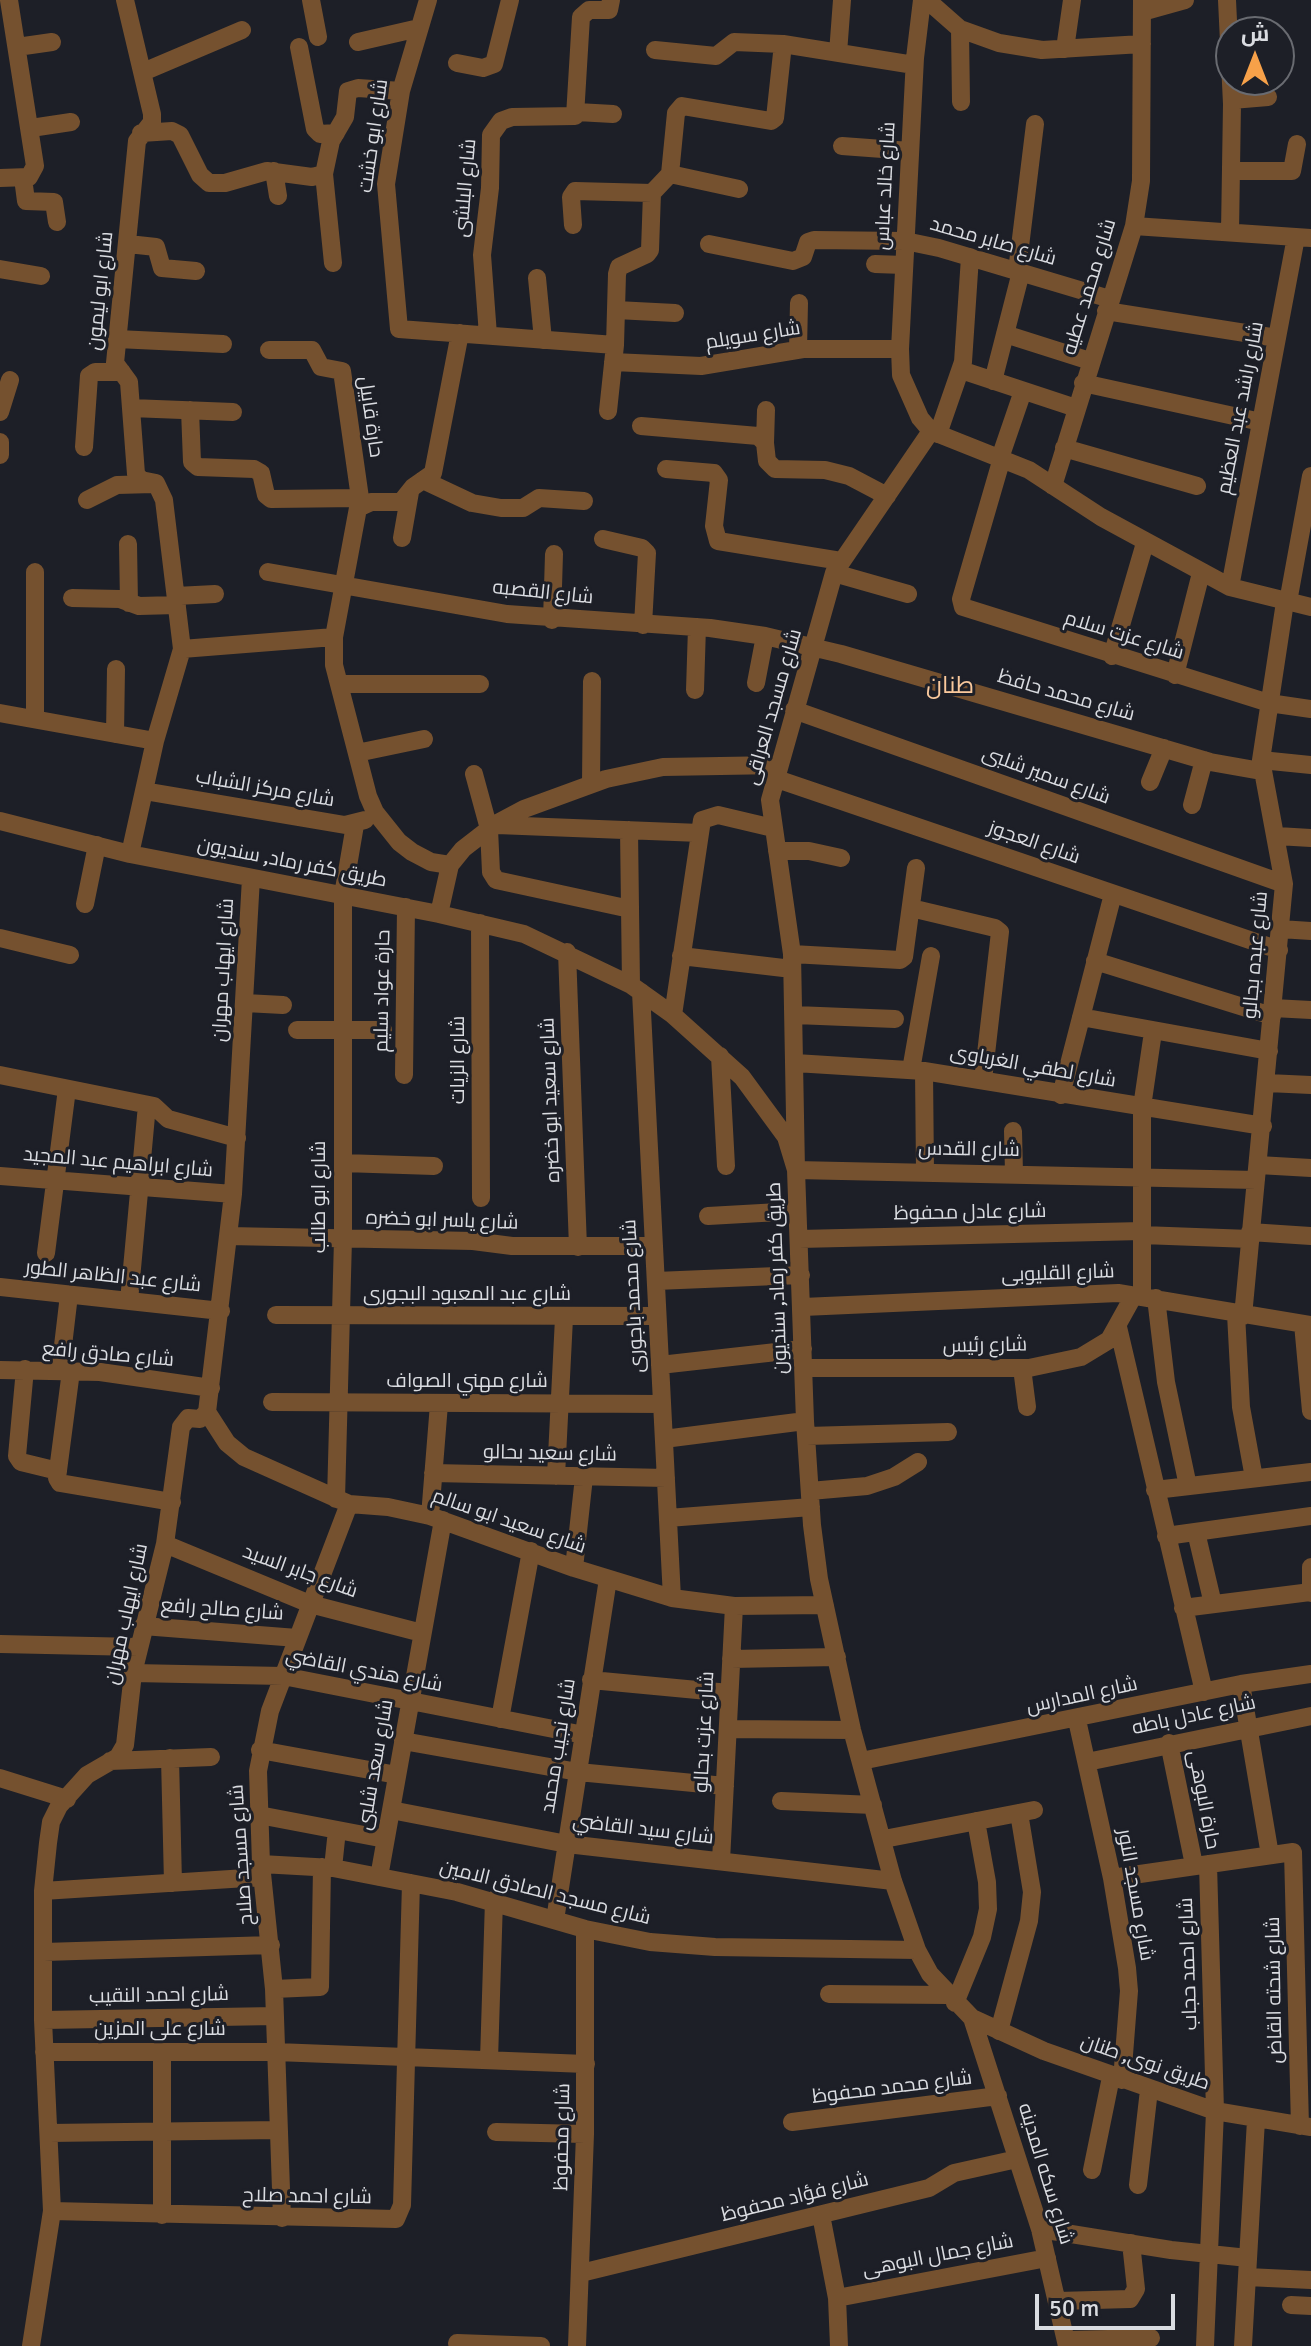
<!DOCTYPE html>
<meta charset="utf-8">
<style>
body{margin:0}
#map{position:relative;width:1311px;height:2346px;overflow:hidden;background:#1d1f27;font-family:Signika,Cairo,sans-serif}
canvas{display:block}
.north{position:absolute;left:1215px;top:16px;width:80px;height:80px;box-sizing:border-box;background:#1d1f27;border:2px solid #696b71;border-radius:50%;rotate:0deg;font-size:22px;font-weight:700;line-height:32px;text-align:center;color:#dadce1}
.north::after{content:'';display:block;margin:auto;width:28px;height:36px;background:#f7a149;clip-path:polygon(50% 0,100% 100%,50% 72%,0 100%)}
.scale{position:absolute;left:1035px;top:2294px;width:140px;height:36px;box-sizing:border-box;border:4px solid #dadce1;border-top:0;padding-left:10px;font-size:24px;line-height:28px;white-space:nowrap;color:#dadce1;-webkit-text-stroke:6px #1d1f27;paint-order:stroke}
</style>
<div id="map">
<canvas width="1311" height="2346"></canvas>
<div class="north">ش</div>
<div class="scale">50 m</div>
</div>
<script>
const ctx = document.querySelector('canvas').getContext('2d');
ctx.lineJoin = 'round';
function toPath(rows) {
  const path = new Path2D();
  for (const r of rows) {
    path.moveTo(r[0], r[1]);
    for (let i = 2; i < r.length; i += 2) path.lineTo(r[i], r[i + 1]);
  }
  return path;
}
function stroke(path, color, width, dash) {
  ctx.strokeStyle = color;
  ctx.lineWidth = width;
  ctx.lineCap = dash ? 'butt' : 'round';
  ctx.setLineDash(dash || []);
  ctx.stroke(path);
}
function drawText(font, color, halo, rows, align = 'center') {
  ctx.font = font + ' Signika,Cairo,sans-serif';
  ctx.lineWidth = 6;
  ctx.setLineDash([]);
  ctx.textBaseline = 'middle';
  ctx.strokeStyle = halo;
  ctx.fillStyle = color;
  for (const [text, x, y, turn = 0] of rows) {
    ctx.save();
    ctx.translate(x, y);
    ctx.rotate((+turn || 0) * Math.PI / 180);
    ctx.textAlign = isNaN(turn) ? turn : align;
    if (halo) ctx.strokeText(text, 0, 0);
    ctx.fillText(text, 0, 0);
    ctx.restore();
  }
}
stroke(toPath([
 [125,0,152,114,152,122,137,141,115,363,129,382,136,474,141,480,156,483,164,500,182,649,155,741,130,854],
 [311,0,318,37],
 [428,0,401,91,386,184,399,329,615,345],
 [922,0,915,58,900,349,901,375,920,418,931,431,1029,470,1101,517,1230,587,1311,607],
 [927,0,960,29,999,43,1042,50,1142,44],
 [1227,0,1232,104,1230,232],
 [1142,12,1185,0],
 [960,29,961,102],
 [358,42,419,28],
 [17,47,52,42],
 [299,47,315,129,320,134,336,133],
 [1065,49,1072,0],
 [655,50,716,56,734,42,783,44,914,65],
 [838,53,842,0],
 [457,63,483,68,494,64,510,0],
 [143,72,242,30],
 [1232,100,1268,97],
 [577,112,613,114],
 [31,128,71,122],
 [141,133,172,131,180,135,200,175,209,183,225,183,267,171,312,177,324,174,331,141,345,117,348,91,358,88,401,91],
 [842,146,910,151],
 [274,171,278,196],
 [1231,171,1292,171,1297,144],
 [324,174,333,263],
 [670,174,739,189],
 [0,178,29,177,35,166,9,0],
 [23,178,26,201,54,202,57,222],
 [573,225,571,197,575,191,652,193],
 [1134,226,1311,238],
 [128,244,156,247,162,268,196,271],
 [709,244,793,261,803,257,808,242,814,240,905,241,939,248,1110,299],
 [875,264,904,265],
 [0,269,41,276],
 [1017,271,1035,124],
 [537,278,543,340],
 [616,310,675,313],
 [1106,311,1277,338],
 [1005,334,1090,361],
 [488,335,482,255,490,188,491,135,501,121,512,117,575,116,581,17,589,10,609,10,611,0],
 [117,339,223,344],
 [269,350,312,350,321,367,342,371,361,505],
 [798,350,799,303],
 [613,362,701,366,803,349,900,349],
 [961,370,1076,408],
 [993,381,1021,272],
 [1083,383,1261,422],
 [131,408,233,412],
 [190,410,192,462,198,467,254,469,261,473,266,495,271,499,359,498],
 [608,411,615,345,617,274,619,267,647,254,650,250,652,193,670,174,676,113,682,106,771,121,775,118,783,44],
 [0,412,10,380],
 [641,426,758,436,765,443,767,461,775,469,825,470,849,476,887,496],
 [931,431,834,573,770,800,792,954,796,1170,1256,1180],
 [938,434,963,362,970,257],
 [0,442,0,455],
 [765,443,766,410],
 [84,447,89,376,95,372,122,372],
 [1064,448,1197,486],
 [1000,458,1023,391],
 [1002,458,961,599,963,607,1269,703,1311,709],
 [666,469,714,473,719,480,714,526,718,541,841,561],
 [423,480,472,503,501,508,523,508,539,498,584,501],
 [1053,486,1134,226,1141,181,1142,0],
 [87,500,117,485,153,484],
 [402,538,410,492],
 [603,539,642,548,647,553,643,625],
 [128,544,129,603],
 [268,572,507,614,710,628,765,636,841,654,1210,762,1261,771],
 [834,573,908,594],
 [1230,587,1296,237],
 [176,596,215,594],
 [72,598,120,599,139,606,177,605],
 [1288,602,1311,476],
 [552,620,554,554],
 [182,649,334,637],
 [1112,656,1145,543],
 [1175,675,1201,573],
 [756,683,765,636],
 [339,684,480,684],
 [695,690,697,627],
 [794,710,1284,884],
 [0,713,155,741],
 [35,719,35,572],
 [115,734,116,669],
 [357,753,424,739],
 [1261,760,1311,765],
 [474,774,489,829,491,872,496,880,630,909],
 [774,778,1279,950],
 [1150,782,1164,748],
 [591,783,592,681],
 [144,791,345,825,365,820],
 [1192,805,1204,760],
 [0,821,130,854,439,914,524,934,631,985,673,1015,742,1077,786,1137,796,1170,805,1421,812,1525,819,1579,852,1730,893,1881,917,1950,930,1974,972,2018,1044,2051,1215,2111,1311,2127],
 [497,825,700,833],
 [629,830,631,985],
 [1277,836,1311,838],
 [777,851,809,851,841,858],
 [450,865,431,862,412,852,399,842,375,812,368,796,334,665,334,637,358,508,371,502,401,502,413,487,433,473,460,333],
 [85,904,97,845],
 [911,908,995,928,1000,932,983,1080],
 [439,914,450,865,463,849,494,825,524,809,606,779,663,767,778,765],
 [480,923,481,1198],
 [1280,929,1311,931],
 [0,938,70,955],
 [567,952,578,1247],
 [792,954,900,960,904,957,916,868],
 [681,956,792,969],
 [1095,961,1272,1016],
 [641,992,672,1598],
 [245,1003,283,1005],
 [1273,1008,1311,1010],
 [673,1015,702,820,718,815,773,828],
 [795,1015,895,1019],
 [1081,1017,1269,1051],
 [297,1030,383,1030],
 [720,1056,726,1166],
 [795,1063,924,1071,1263,1126],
 [911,1070,931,956],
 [924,1071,925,1171],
 [0,1075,154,1106,168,1119,237,1138],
 [404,1075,406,907],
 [1267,1083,1311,1085],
 [1061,1095,1113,894],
 [1013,1131,1014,1173],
 [343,1163,434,1166],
 [1258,1165,1311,1168],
 [0,1176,233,1194],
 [708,1216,797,1211],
 [1250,1232,1311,1236],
 [1142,1235,1250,1239],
 [229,1236,473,1241,512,1246,653,1246],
 [799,1239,1142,1231],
 [46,1253,67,1089],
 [656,1281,801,1275],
 [0,1287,221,1311],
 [1142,1296,1142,1107,1153,1032],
 [1156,1298,1166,1382,1188,1486],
 [129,1301,147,1105],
 [803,1307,1118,1293,1311,1325],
 [1236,1314,1241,1407,1254,1478],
 [276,1315,657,1316],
 [1243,1316,1284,884,1261,760,1285,602],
 [1303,1324,1311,1411],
 [1118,1327,1204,1692],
 [660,1365,803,1349],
 [804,1368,1029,1368,1081,1357,1109,1340,1134,1295],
 [1022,1368,1027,1407],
 [25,1369,17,1456,21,1462,58,1471],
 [0,1370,100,1372,211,1388],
 [60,1371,69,1295],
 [71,1371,57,1478,60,1483,172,1502],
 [272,1402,662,1404],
 [207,1412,227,1443,244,1457,349,1504,388,1507,430,1516,574,1568,672,1598,734,1606,825,1605],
 [807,1436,948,1432],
 [664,1439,805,1421],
 [433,1473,666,1478],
 [556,1476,564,1318],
 [1155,1490,1311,1472],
 [810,1491,867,1486,894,1477,918,1462],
 [336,1499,343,1239,343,895,355,825],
 [430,1516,439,1404],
 [668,1518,811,1507],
 [1196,1532,1213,1604],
 [1166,1536,1311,1516],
 [165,1544,310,1604,422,1633],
 [574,1568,584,1477],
 [1311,1593,1311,1567],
 [1183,1608,1311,1592],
 [143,1626,297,1638],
 [0,1644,138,1647],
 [731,1659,837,1657],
 [133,1673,283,1676,584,1735],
 [591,1680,729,1693],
 [1241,1684,1270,1855],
 [500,1719,531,1551],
 [1077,1720,1112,1878,1127,1968,1129,1991,1122,2080],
 [728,1729,852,1730],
 [403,1741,578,1772,725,1786],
 [1169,1743,1194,1865],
 [260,1750,397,1775],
 [170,1758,173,1883],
 [110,1761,211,1757],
 [861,1761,1241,1684,1311,1674],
 [1087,1762,1311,1716],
 [0,1778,67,1799],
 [781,1801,873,1805],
 [391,1810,567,1844,893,1881],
 [259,1815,385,1839],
 [884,1839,1034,1810],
 [721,1861,734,1606],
 [261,1864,333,1868,457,1892,585,1929,650,1942,715,1947,917,1950],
 [333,1868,337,1830],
 [379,1877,443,1520],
 [1112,1878,1293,1852,1300,2126],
 [43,1891,262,1877],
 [555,1920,608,1579],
 [44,1952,271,1945],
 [274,1989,320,1987,322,1867],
 [829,1994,948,1995],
 [955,2003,982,1937,988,1909,987,1882,976,1821],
 [972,2018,1040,2229,1067,2346],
 [43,2020,275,2016],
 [999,2031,1029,1921,1032,1892,1019,1813],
 [44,2052,276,2052,586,2064],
 [489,2060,494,1900],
 [792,2122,998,2096],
 [496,2132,585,2134],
 [49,2133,279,2130],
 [1092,2170,1111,2077],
 [1138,2185,1149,2090],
 [52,2211,396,2219,402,2205,411,1883],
 [162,2215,162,2052],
 [821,2215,837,2298,839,2346],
 [282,2218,274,1989,261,1864,258,1771,270,1711,349,1504],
 [1040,2229,1171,2250,1248,2258],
 [581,2273,929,2188,954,2173,1017,2159],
 [1247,2277,1311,2280],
 [837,2298,1047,2258],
 [1058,2301,1130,2299,1136,2289,1131,2243],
 [1291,2305,1311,2306],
 [1066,2340,1151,2338],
 [457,2343,541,2346],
 [31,2346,52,2211,43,2020,43,1891,48,1843,51,1822,59,1806,87,1775,118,1757,125,1745,133,1673,165,1544,181,1427,188,1418,200,1419,207,1412,233,1194,251,878],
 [577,2346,585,2134,585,1929],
 [1205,2346,1215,2111,1208,1864],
 [1243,2346,1256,2120]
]), '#75512f', 18);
drawText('20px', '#dadce1', '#1d1f27', [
 ["شارع ابو خشت",374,136,-82],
 ["شارع خالد عباس",886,186,-87],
 ["شارع البلشى",466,188,-85],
 ["شارع صابر محمد",993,242,16],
 ["شارع محمد عطيه",1090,287,-73],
 ["شارع ابو ليمون",101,291,-84],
 ["شارع سويلم",753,336,-9],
 ["شارع راشد عبد العظيم",1241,408,-79],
 ["حارة قابيل",370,417,82],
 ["شارع القصبه",543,593,6],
 ["شارع عزت سلام",1124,636,17],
 ["شارع محمد حافظ",1066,696,16],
 ["شارع مسجد العراقى",774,707,-74],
 ["شارع سمير شلبى",1046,776,20],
 ["شارع مركز الشباب",265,789,10],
 ["شارع العجوز",1034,843,19],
 ["طريق كفر رماد, سنديون",292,863,11],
 ["شارع عبده بجالو",1256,955,-85],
 ["شارع ايهاب مهران",224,970,-87],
 ["حارة عواد سليم",383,991,-89],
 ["شارع الزيات",459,1060,-90],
 ["شارع لطفي الغرباوى",1033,1067,10],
 ["شارع سعيد ابو خضره",551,1100,-92],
 ["شارع القدس",969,1150,1],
 ["شارع ابراهيم عبد المجيد",118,1163,5],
 ["شارع ابو طالب",320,1197,-90],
 ["شارع عادل محفوظ",970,1213,-1],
 ["شارع ياسر ابو خضره",442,1221,2],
 ["شارع القليوبى",1058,1274,-2],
 ["شارع عبد الظاهر الطور",113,1277,6],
 ["طريق كفر رماد, سنديون",778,1278,-92],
 ["شارع عبد المعبود البجورى",467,1295],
 ["شارع محمد باجورى",634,1296,-93],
 ["شارع رئيس",985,1346,-1],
 ["شارع صادق رافع",108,1355,5],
 ["شارع مهني الصواف",467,1382],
 ["شارع سعيد بحالو",550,1454,1],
 ["شارع سعيد ابو سالم",509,1522,19],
 ["شارع جابر السيد",300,1572,20],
 ["شارع صالح رافع",222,1610,4],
 ["شارع ايهاب مهران",127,1614,-78],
 ["شارع هندي القاضي",364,1671,11],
 ["شارع المدارس",1082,1696,-12],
 ["شارع عادل باطه",1194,1716,-12],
 ["شارع عزت بحالو",705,1732,-87],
 ["شارع نجيب محمد",559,1746,-81],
 ["شارع سعد شلبى",376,1765,-80],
 ["حارة البوهى",1203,1800,79],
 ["شارع سيد القاضي",643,1830,7],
 ["شارع مسجد صلاح",242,1855,-94],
 ["شارع مسجد الصادق الامين",545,1893,14],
 ["شارع مسجد النور",1135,1895,80],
 ["شارع احمد حجاب",1189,1964,-92],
 ["شارع شحته القاض",1275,1990,-91],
 ["شارع احمد النقيب",159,1996,-1],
 ["شارع على المزين",160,2030],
 ["طريق نوى, طنان",1145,2063,19],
 ["شارع محمد محفوظ",892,2088,-7],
 ["شارع محفوظ",563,2137,-89],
 ["شارع سكه المدينه",1045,2174,73],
 ["شارع احمد صلاح",307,2197,1],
 ["شارع فؤاد محفوظ",795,2198,-14],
 ["شارع جمال البوهى",938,2256,-11]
]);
drawText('24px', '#fac99d', '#1d1f27', [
 ["طنان",950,687]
]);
</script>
